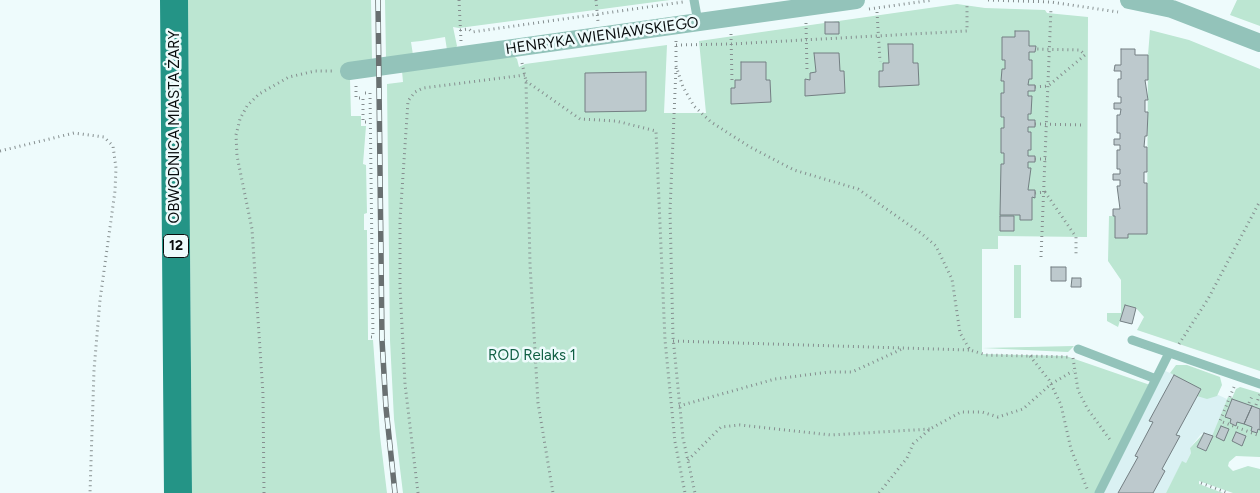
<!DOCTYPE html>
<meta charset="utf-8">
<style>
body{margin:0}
canvas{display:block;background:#eefbfc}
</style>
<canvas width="1260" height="493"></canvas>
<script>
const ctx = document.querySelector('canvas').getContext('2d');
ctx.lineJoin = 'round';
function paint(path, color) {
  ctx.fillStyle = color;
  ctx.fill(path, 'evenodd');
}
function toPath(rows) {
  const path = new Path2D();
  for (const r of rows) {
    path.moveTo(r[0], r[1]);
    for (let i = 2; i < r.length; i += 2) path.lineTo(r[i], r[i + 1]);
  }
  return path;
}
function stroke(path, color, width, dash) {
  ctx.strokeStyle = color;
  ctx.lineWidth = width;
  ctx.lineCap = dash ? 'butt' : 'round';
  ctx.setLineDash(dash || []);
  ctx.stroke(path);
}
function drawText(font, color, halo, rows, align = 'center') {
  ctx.font = font + ' Figtree,sans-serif';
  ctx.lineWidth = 5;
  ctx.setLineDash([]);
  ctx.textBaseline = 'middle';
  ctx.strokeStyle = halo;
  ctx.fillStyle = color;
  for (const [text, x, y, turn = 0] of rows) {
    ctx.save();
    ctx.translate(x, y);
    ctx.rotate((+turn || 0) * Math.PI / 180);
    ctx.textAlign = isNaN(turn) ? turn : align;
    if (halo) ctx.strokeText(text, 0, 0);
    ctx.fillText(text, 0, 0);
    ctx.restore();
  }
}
paint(toPath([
 [1161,369,1227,399,1213,436,1204,433,1201,434,1190,448,1191,453,1186,463,1182,462,1166,493,1099,493]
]), '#daf1f3');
paint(toPath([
 [188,0,371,0,372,60,350,79,351,116,361,116,361,126,366,126,363,164,366,165,367,213,364,214,364,230,367,230,368,337,368,340,373,340,380,436,387,493,192,493],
 [385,0,670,0,459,28,453,27,457,46,455,49,447,50,445,37,421,41,411,42,413,55,386,58],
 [1237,0,1260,0,1260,26,1230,15],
 [957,4,985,8,1045,10,1047,13,1088,17,1087,237,998,236,998,249,982,249,982,348,1074,346,1068,352,982,348,982,354,1066,356,1153,386,1099,493,403,493,394,419,390,340,387,84,403,82,402,71,514,56,517,59,519,67,525,64,667,45,664,113,706,113,699,41],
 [1150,30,1189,40,1260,69,1260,371,1137,330,1144,317,1136,308,1125,305,1118,327,1107,321,1107,313,1121,313,1121,280,1108,261,1109,216,1115,216,1115,238,1127,238,1128,234,1147,234,1148,55],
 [1014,265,1021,265,1021,318,1014,318],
 [1176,365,1187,365,1220,377,1222,385,1217,396,1207,399,1197,396,1200,389,1170,373],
 [1240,387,1260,393,1260,457,1236,456,1229,462,1228,466,1233,471,1248,466,1260,469,1260,493,1233,493,1199,481,1199,484,1223,493,1166,493,1182,461,1186,463,1191,453,1190,448,1204,433,1197,447,1206,451,1228,397,1232,398,1236,389]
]), '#bce6d2');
const building = toPath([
 [825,22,839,22,839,34,825,34,825,22],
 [1015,31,1029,31,1029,46,1036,46,1035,52,1029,52,1029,60,1032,60,1032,79,1029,79,1028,85,1035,85,1035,91,1028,91,1028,96,1032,96,1031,114,1028,114,1028,120,1035,120,1035,127,1028,127,1028,132,1031,132,1031,150,1028,150,1028,156,1035,156,1035,162,1028,162,1028,168,1031,168,1028,190,1035,190,1035,198,1032,197,1032,220,1020,220,1020,215,1000,215,1001,164,1004,164,1004,153,1001,153,1001,128,1004,128,1004,117,1001,117,1001,93,1004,93,1004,81,1001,81,1002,69,1005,69,1005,60,1002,60,1002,37,1015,37,1015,31],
 [888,44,913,44,913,63,918,63,919,85,879,87,879,71,883,71,883,63,889,63,888,44],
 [1121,49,1135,49,1135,55,1148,55,1148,80,1145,80,1148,100,1145,100,1145,112,1148,112,1147,136,1145,136,1144,147,1147,147,1147,172,1144,172,1144,183,1147,183,1147,234,1128,234,1128,238,1115,238,1115,216,1113,216,1113,209,1120,209,1117,186,1120,186,1120,180,1113,180,1113,174,1120,174,1120,169,1117,169,1117,150,1120,150,1120,145,1114,145,1114,139,1120,139,1120,133,1117,133,1117,115,1120,115,1121,109,1114,109,1114,103,1121,103,1121,97,1118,97,1118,79,1121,79,1121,71,1114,71,1115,65,1121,65,1121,49],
 [814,53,839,53,840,71,844,71,845,93,805,96,805,79,810,80,810,73,816,72,814,53],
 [741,62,766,62,766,80,770,80,771,102,731,104,731,88,735,88,735,80,741,80,741,62],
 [646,72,646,111,585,112,585,73,646,72],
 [1000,216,1014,216,1014,231,1000,231,1000,216],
 [1051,267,1066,267,1066,281,1051,281,1051,267],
 [1072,278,1081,278,1081,287,1071,287,1072,278],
 [1125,305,1136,308,1132,324,1120,321,1125,305],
 [1174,375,1201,389,1176,435,1180,436,1162,469,1165,471,1153,493,1118,493,1138,457,1135,456,1153,422,1149,421,1174,375],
 [1232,399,1252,406,1244,424,1237,422,1236,426,1230,423,1231,419,1225,417,1232,399],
 [1252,406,1260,409,1260,430,1258,429,1257,433,1251,431,1252,427,1244,424,1252,406],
 [1221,426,1229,429,1224,441,1216,437,1221,426],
 [1236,432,1246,436,1242,446,1232,441,1236,432],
 [1204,433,1213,436,1206,451,1197,447,1204,433]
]);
paint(building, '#bdc9cd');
stroke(building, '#747f83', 1);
stroke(toPath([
 [459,0,461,41],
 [596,0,598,22],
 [988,0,1051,2,1118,12],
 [869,9,933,0],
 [877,12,880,62],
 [806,23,807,71],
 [460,30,469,29,472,32,683,2],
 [731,34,732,82],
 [676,41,676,66,683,87,694,106,711,122,750,147,794,170,858,189,922,234,936,246,952,279,960,333,970,350,986,355,1070,357],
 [676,45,731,44,967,31,967,3],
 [522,63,526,81,530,264,538,403,553,493],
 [676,68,670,211,673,337,683,438,695,493],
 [526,81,580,119,616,121,656,131,665,340,675,442,685,493],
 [356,86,356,98,363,98,363,122,370,122],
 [1035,87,1048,86,1085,55,1080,50,1035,49],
 [365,93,370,93,373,337,368,337],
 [1035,124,1084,125],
 [0,151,74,133,104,137,113,146,116,168,115,191,100,300,94,370,90,493],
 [1035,159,1046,159],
 [1035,193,1045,192,1076,237,1076,257],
 [1041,257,1051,8],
 [673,341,969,350],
 [1179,344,1208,299,1260,201],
 [1030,356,1049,380,1061,405,1071,449,1088,491],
 [1073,358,1078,390,1087,408,1111,441],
 [1234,387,1220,421,1260,436],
 [1249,403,1253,394],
 [1256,405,1260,394],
 [679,406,775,379,829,372,852,372,902,349],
 [688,460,721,427,740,425,831,435,930,429],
 [1201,483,1228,493],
 [264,493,263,394,252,229,237,156,236,135,240,119,247,106,259,94,289,77,315,71,332,71],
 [418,493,405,384,400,287,400,220,408,101,415,92,423,88,525,75],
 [879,493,907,458,913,444,930,429,961,412,982,412,998,417,1023,409,1051,384,1073,371]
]), '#858e8f', 3, [1, 4]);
stroke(toPath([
 [694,0,698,22],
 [1132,340,1260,384],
 [1078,349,1156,379],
 [1099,493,1169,353]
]), '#93c3ba', 9);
stroke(toPath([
 [1129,0,1172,9,1260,43],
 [349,71,856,0]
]), '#93c3ba', 18);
stroke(toPath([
 [174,0,178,493]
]), '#249486', 28);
const rail = toPath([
 [378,0,382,340,386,408,395,493]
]);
stroke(rail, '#697071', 5.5);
stroke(rail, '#eefbfc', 4, [11]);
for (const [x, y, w] of [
 [176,246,25]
]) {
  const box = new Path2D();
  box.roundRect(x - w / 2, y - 11.5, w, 23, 4);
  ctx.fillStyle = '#eefbfc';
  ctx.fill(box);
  stroke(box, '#080c0d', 1);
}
drawText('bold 14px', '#080c0d', null, [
 ["12",176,246]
]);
drawText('15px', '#080c0d', '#eefbfc', [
 ["HENRYKA WIENIAWSKIEGO",602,36,-8],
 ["OBWODNICA MIASTA ŻARY",175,127,-90]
]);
drawText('15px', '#115f44', '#eefbfc', [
 ["ROD Relaks 1",532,356]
]);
</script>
